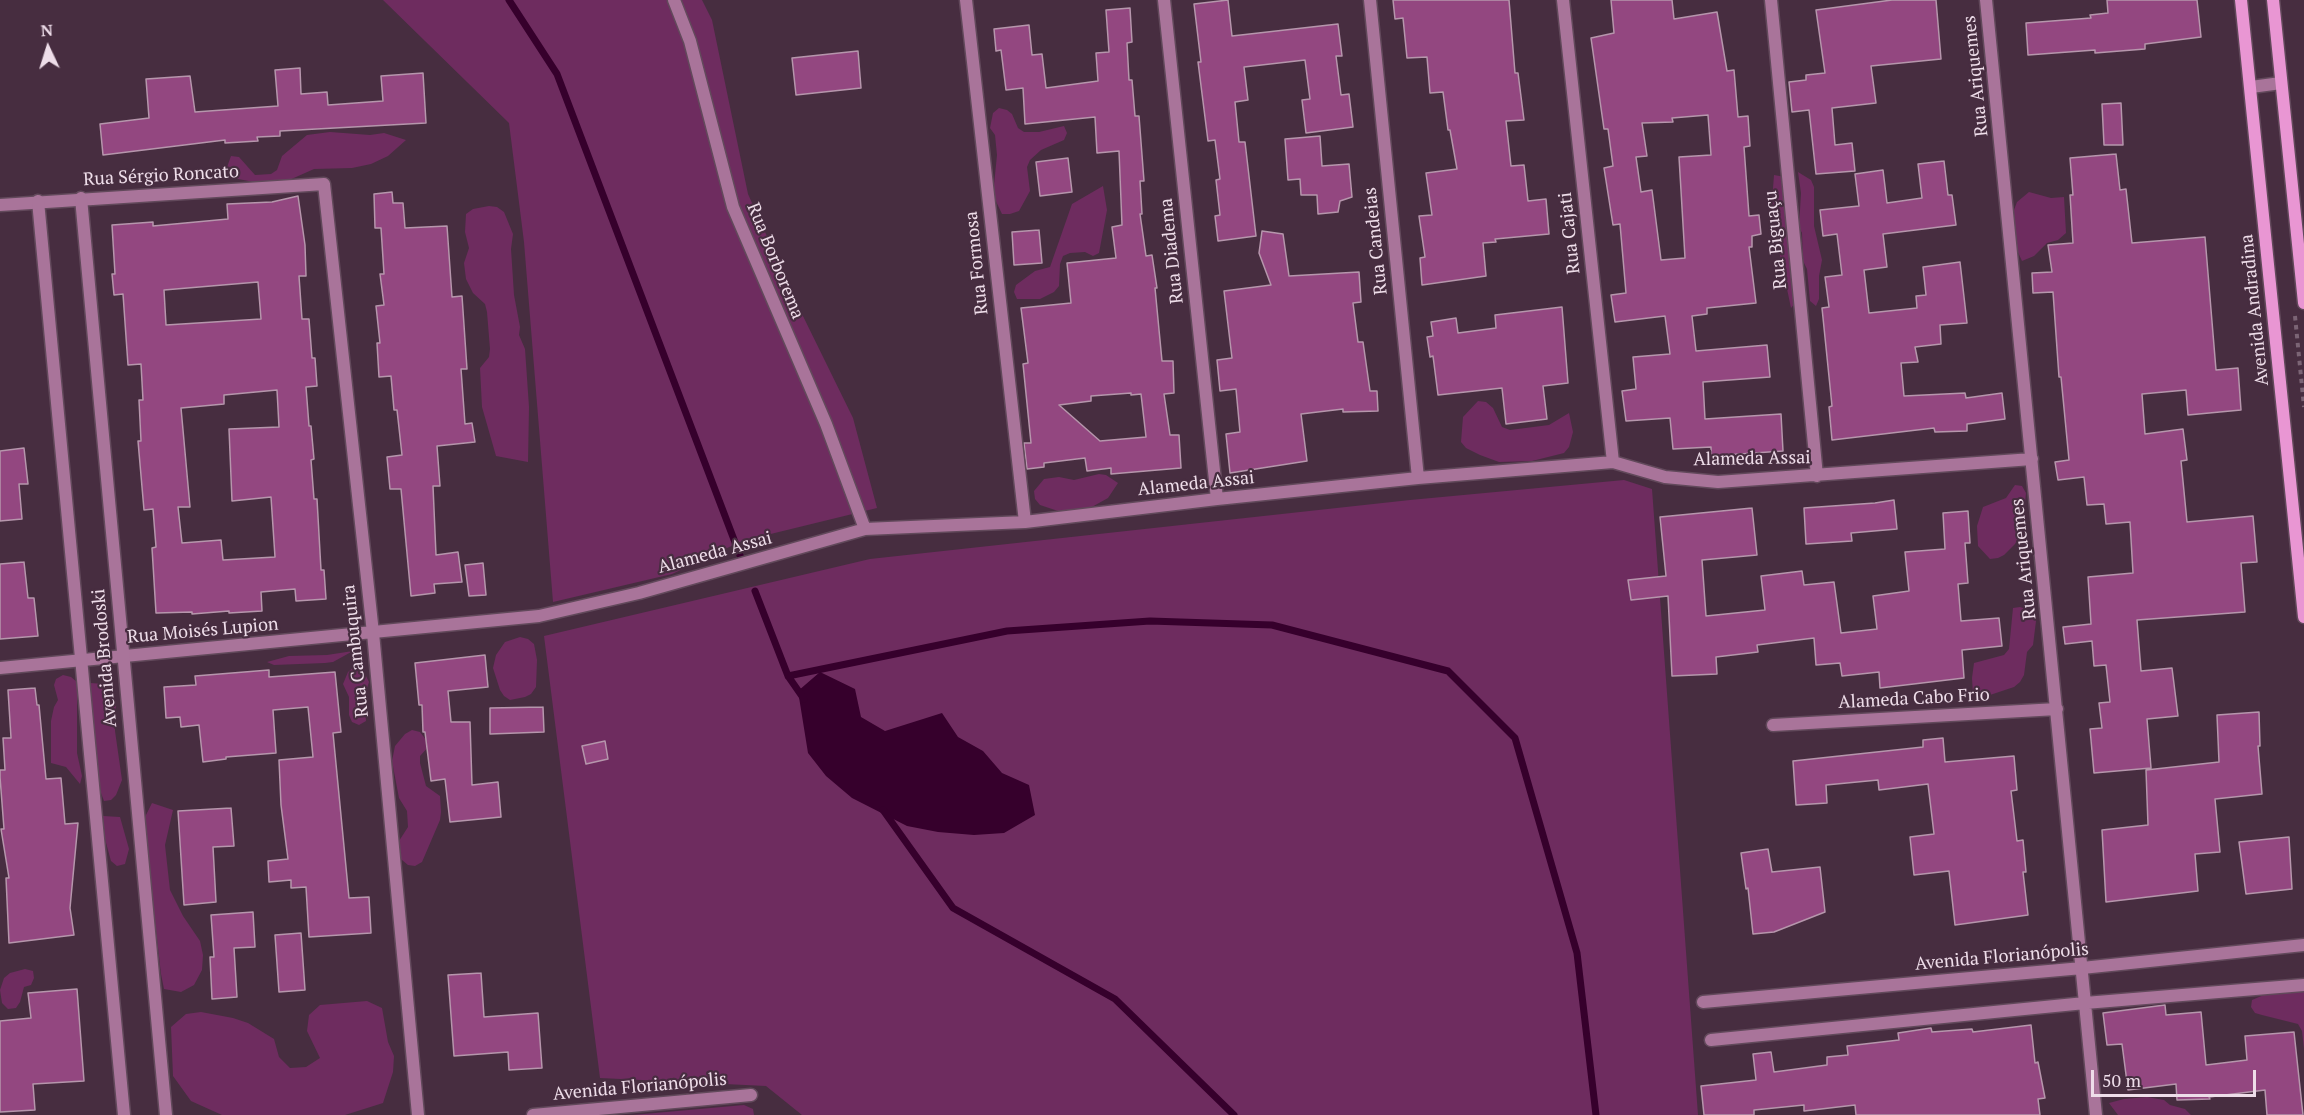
<!DOCTYPE html>
<meta charset="utf-8">
<style>
body{margin:0}
#map{position:relative;width:2304px;height:1115px;overflow:hidden;background:#472d40;font-family:"PT Serif",serif}
canvas{display:block}
.north{position:absolute;left:18px;top:18px;width:60px;height:60px;-webkit-text-stroke:4px #472d40;paint-order:stroke;rotate:356deg;font-size:16px;font-weight:700;line-height:24px;text-align:center;color:#eedde9}
.north::after{content:'';display:block;margin:auto;width:21px;height:27px;background:#eedde9;clip-path:polygon(50% 0,100% 100%,50% 72%,0 100%)}
.scale{position:absolute;left:2091px;top:1070px;width:165px;height:27px;box-sizing:border-box;border:3px solid #eedde9;border-top:0;padding-left:8px;font-size:18px;line-height:21px;white-space:nowrap;color:#eedde9;-webkit-text-stroke:4px #472d40;paint-order:stroke}
</style>
<div id="map">
<canvas width="2304" height="1115"></canvas>
<div class="north">N</div>
<div class="scale">50 m</div>
</div>
<script>
const ctx = document.querySelector('canvas').getContext('2d');
ctx.lineJoin = 'round';
function paint(path, color) {
  ctx.fillStyle = color;
  ctx.fill(path, 'evenodd');
}
function toPath(rows) {
  const path = new Path2D();
  for (const r of rows) {
    path.moveTo(r[0], r[1]);
    for (let i = 2; i < r.length; i += 2) path.lineTo(r[i], r[i + 1]);
  }
  return path;
}
function stroke(path, color, width, dash) {
  ctx.strokeStyle = color;
  ctx.lineWidth = width;
  ctx.lineCap = dash ? 'butt' : 'round';
  ctx.setLineDash(dash || []);
  ctx.stroke(path);
}
function drawText(font, color, halo, rows, align = 'center') {
  ctx.font = font + ' "PT Serif",serif';
  ctx.lineWidth = 4.5;
  ctx.setLineDash([]);
  ctx.textBaseline = 'middle';
  ctx.strokeStyle = halo;
  ctx.fillStyle = color;
  for (const [text, x, y, turn = 0] of rows) {
    ctx.save();
    ctx.translate(x, y);
    ctx.rotate((+turn || 0) * Math.PI / 180);
    ctx.textAlign = isNaN(turn) ? turn : align;
    if (halo) ctx.strokeText(text, 0, 0);
    ctx.fillText(text, 0, 0);
    ctx.restore();
  }
}
paint(toPath([
 [383,0,702,0,712,20,748,194,800,310,853,418,877,508,742,541,672,574,553,602,524,242,509,123],
 [999,108,1007,110,1012,114,1018,128,1024,132,1039,132,1064,126,1067,133,1064,140,1041,150,1030,160,1027,167,1030,191,1019,211,1010,214,1002,214,993,195,997,155,995,135,990,128,993,113],
 [330,132,370,135,384,133,406,140,388,156,371,164,352,168,314,169,287,181,264,184,228,177,226,170,231,156,239,157,255,175,271,174,277,170,282,156,307,135],
 [1798,172,1811,180,1814,187,1814,226,1822,260,1819,276,1819,299,1816,306,1810,301,1807,269,1803,261,1802,233,1799,227,1801,193],
 [1774,175,1785,177,1790,263,1796,302,1791,308,1774,227,1772,202],
 [1103,186,1107,210,1099,253,1093,256,1085,252,1070,253,1063,256,1060,264,1059,286,1054,292,1040,299,1017,299,1014,292,1016,285,1035,271,1050,267,1072,204],
 [2029,192,2051,198,2064,197,2066,233,2058,240,2047,243,2034,256,2022,261,2016,248,2014,210,2017,202],
 [489,206,497,207,504,212,513,234,511,249,514,295,520,327,519,335,525,349,529,407,528,462,496,456,482,407,480,368,489,357,490,349,487,312,485,304,473,293,466,279,464,263,469,248,465,232,466,214,473,209],
 [1478,401,1486,402,1493,408,1502,427,1510,430,1549,425,1569,413,1573,432,1569,447,1564,453,1532,461,1499,462,1480,455,1466,448,1461,442,1463,417],
 [1099,474,1106,475,1118,483,1108,498,1090,508,1058,511,1040,505,1035,499,1034,491,1044,479,1059,477,1074,480],
 [1624,480,1652,489,1698,1115,802,1115,766,1086,600,1078,544,636,870,559,1410,500],
 [2015,485,2022,486,2026,493,2022,531,2015,544,2004,555,1998,558,1990,559,1978,546,1977,526,1983,507,2006,498],
 [2020,607,2036,612,2036,621,2033,645,2027,652,2024,675,2020,682,2014,687,1990,695,1981,696,1973,694,1972,678,1974,663,2004,655,2009,649,2013,608],
 [520,637,528,639,534,644,537,660,536,687,531,694,525,697,510,700,504,696,500,690,493,668,496,655,505,642],
 [353,651,333,662,325,663,274,665,267,662,289,656,327,655],
 [354,667,366,676,369,682,364,697,366,721,359,725,352,722,349,715,349,697,343,684,348,672],
 [63,675,71,677,77,682,77,753,82,776,80,784,66,767,51,763,51,721,54,707,58,700,54,685,56,679],
 [90,683,104,684,110,688,116,702,115,731,122,780,116,795,111,800,104,801,101,793,88,697],
 [412,730,420,732,430,745,420,756,420,763,426,786,440,796,441,812,440,820,422,862,415,866,408,865,396,855,399,841,408,827,407,811,399,798,392,761,395,746,405,734],
 [152,803,173,810,165,845,170,890,183,916,200,941,203,955,202,970,194,985,181,992,164,989,161,974,145,832,145,817],
 [103,816,120,817,129,849,125,864,117,866,111,861,105,839],
 [25,969,33,971,34,978,31,985,24,987,20,1002,16,1008,8,1009,2,1003,0,990,4,978,10,973],
 [2304,989,2304,1049,2302,1031,2298,1024,2262,1015,2255,1013,2251,1007,2252,1000,2266,994],
 [367,1001,382,1008,388,1042,394,1056,393,1072,383,1103,345,1115,222,1115,191,1101,173,1076,171,1027,186,1014,201,1012,233,1018,248,1023,274,1039,279,1057,290,1068,306,1067,320,1058,307,1031,309,1015,320,1005],
 [2147,1097,2164,1100,2170,1105,2185,1109,2191,1115,2118,1115,2109,1103,2124,1099],
 [744,1105,753,1109,754,1115,633,1115]
]), '#6e2c5f');
paint(toPath([
 [820,672,855,689,861,717,885,731,942,713,958,737,983,751,1002,773,1029,785,1035,815,1004,833,974,835,938,832,907,826,852,798,826,776,808,753,798,691]
]), '#36002c');
stroke(toPath([
 [509,0,557,74,741,558],
 [755,591,788,676,804,699],
 [788,676,1007,631,1150,621,1272,625,1448,671,1515,738,1577,953,1596,1115],
 [883,810,953,908,1115,999,1234,1115]
]), '#36002c', 7);
const building = toPath([
 [1228,0,1232,36,1338,24,1342,56,1336,56,1341,95,1349,94,1353,127,1306,133,1302,100,1310,99,1305,60,1244,67,1248,100,1235,102,1239,142,1245,142,1256,236,1218,241,1215,216,1220,215,1216,180,1220,179,1215,140,1208,141,1198,62,1201,62,1194,4,1228,0],
 [1393,0,1509,0,1515,73,1518,73,1524,120,1506,121,1511,166,1524,165,1528,201,1546,199,1549,234,1495,239,1496,242,1483,243,1486,276,1422,285,1420,258,1425,257,1419,216,1432,215,1426,173,1457,169,1450,130,1448,130,1443,92,1430,93,1427,57,1407,58,1403,18,1395,19,1393,0],
 [1611,0,1672,0,1674,19,1717,12,1727,71,1734,70,1738,117,1748,116,1750,146,1744,147,1749,216,1759,215,1761,234,1752,236,1752,247,1749,247,1756,303,1707,308,1707,314,1692,316,1696,351,1767,345,1770,377,1703,382,1705,419,1781,414,1783,451,1711,456,1711,447,1673,449,1670,418,1626,421,1622,391,1636,389,1633,357,1670,354,1665,316,1615,322,1611,295,1626,293,1620,224,1613,225,1604,168,1613,166,1608,129,1604,129,1591,38,1614,33,1611,0],
 [1708,115,1711,155,1679,157,1685,258,1661,260,1652,190,1641,192,1636,157,1647,156,1642,123,1673,122,1672,118,1708,115],
 [1892,0,1936,0,1941,59,1871,66,1876,103,1832,108,1835,145,1852,143,1855,171,1816,174,1809,110,1792,112,1789,82,1806,80,1806,75,1825,73,1816,10,1892,0],
 [2107,0,2197,0,2201,37,2145,44,2145,49,2095,53,2095,50,2028,55,2026,23,2091,18,2090,15,2108,13,2107,0],
 [1130,8,1132,42,1127,43,1129,80,1132,80,1135,116,1139,116,1144,181,1140,181,1142,214,1140,214,1146,256,1152,255,1157,288,1155,288,1162,361,1173,361,1174,393,1164,394,1170,435,1179,435,1181,468,1111,474,1111,468,1087,471,1085,458,1044,463,1044,467,1027,469,1024,443,1031,443,1023,364,1028,363,1021,308,1071,303,1067,263,1116,258,1112,227,1122,225,1119,151,1097,153,1095,117,1025,124,1023,88,1006,90,1001,50,996,51,994,29,1029,25,1032,55,1042,54,1046,88,1098,81,1096,53,1109,52,1106,10,1130,8],
 [1131,393,1131,395,1141,394,1146,437,1100,441,1059,405,1091,401,1091,396,1131,393],
 [858,51,861,88,796,95,792,58,858,51],
 [300,68,301,94,327,92,328,105,383,101,381,76,423,73,426,123,280,131,280,136,257,137,258,141,225,143,225,140,103,155,100,124,149,118,146,79,190,76,195,112,278,106,275,70,300,68],
 [2121,103,2123,145,2104,145,2102,104,2121,103],
 [1320,136,1322,166,1349,164,1352,197,1340,201,1338,212,1318,214,1317,195,1301,195,1300,179,1288,180,1285,139,1320,136],
 [2116,154,2120,190,2126,189,2132,243,2205,237,2216,370,2238,368,2241,410,2188,415,2186,390,2142,394,2145,434,2183,429,2187,460,2181,461,2187,522,2253,516,2257,562,2241,563,2245,612,2137,620,2141,671,2172,668,2178,716,2147,719,2151,768,2094,773,2090,729,2102,728,2099,703,2110,702,2106,665,2094,666,2092,641,2065,644,2063,627,2091,624,2088,577,2133,573,2130,522,2106,524,2104,504,2087,505,2084,477,2058,480,2055,462,2069,460,2061,377,2059,377,2053,292,2033,293,2032,273,2052,272,2048,245,2073,243,2070,195,2073,195,2070,158,2116,154],
 [1068,158,1072,192,1040,196,1036,162,1068,158],
 [1944,161,1948,195,1952,195,1956,225,1883,234,1887,267,1864,270,1869,313,1917,308,1916,296,1926,295,1923,267,1960,262,1967,323,1940,325,1941,344,1915,347,1918,362,1901,363,1904,396,1965,393,1966,398,2002,393,2005,419,1967,424,1967,431,1935,432,1934,428,1832,440,1829,407,1832,406,1822,308,1829,307,1825,277,1842,275,1837,234,1823,236,1820,210,1859,206,1855,174,1883,170,1887,203,1922,198,1918,164,1944,161],
 [392,192,393,203,403,203,405,228,447,226,452,297,462,296,467,369,461,369,465,424,472,423,475,442,437,446,440,486,433,486,436,555,458,552,462,582,434,584,435,593,411,596,401,489,390,489,387,457,402,455,397,410,394,410,391,376,379,377,377,343,380,343,376,306,384,305,380,274,384,274,381,228,375,228,374,194,392,192],
 [298,196,305,245,306,276,299,276,302,319,309,319,312,358,315,358,317,386,306,387,309,426,311,426,314,459,311,460,314,499,317,499,321,570,324,570,326,599,296,601,295,589,261,592,262,611,229,613,229,611,192,614,192,612,156,613,152,548,156,547,153,509,144,510,138,441,141,441,139,400,143,400,141,364,128,365,123,294,114,295,112,274,115,274,112,225,153,222,153,226,228,219,227,204,272,202,298,196],
 [258,282,261,319,166,325,164,290,258,282],
 [277,390,279,427,229,429,232,501,271,497,275,557,223,560,221,540,182,543,178,507,190,507,181,408,224,404,224,395,277,390],
 [1039,230,1042,263,1014,265,1012,232,1039,230],
 [1262,231,1283,234,1289,276,1359,272,1361,302,1353,303,1358,342,1363,342,1370,391,1377,391,1378,411,1343,412,1343,409,1301,414,1307,461,1230,473,1226,434,1240,432,1236,389,1220,391,1217,360,1232,358,1224,291,1271,285,1259,253,1262,231],
 [1562,307,1568,383,1543,386,1547,419,1506,424,1502,388,1438,395,1433,356,1430,357,1427,337,1433,336,1431,322,1456,318,1458,333,1496,328,1495,315,1562,307],
 [24,448,28,484,19,484,22,519,0,521,0,451,24,448],
 [1894,500,1897,529,1851,533,1852,541,1806,544,1804,508,1875,503,1894,500],
 [1752,508,1757,555,1702,560,1706,616,1765,610,1761,576,1802,571,1804,585,1834,582,1841,633,1877,629,1873,596,1909,591,1905,552,1945,549,1943,513,1968,511,1970,543,1965,543,1968,583,1958,584,1961,621,1999,618,2002,646,1962,650,1964,678,1880,688,1879,672,1842,676,1840,663,1816,665,1814,638,1757,645,1758,652,1716,657,1717,674,1672,676,1668,596,1631,600,1628,580,1666,576,1660,517,1752,508],
 [24,562,28,598,34,598,38,636,0,639,0,564,24,562],
 [483,563,486,595,469,596,465,565,483,563],
 [485,655,488,687,448,691,451,722,470,722,472,785,498,782,501,817,450,822,445,779,431,781,425,732,423,732,422,705,419,705,415,663,485,655],
 [269,670,269,677,335,672,341,732,333,733,349,898,369,897,371,933,309,937,306,887,291,888,291,880,269,882,268,861,288,859,281,805,279,760,313,757,308,707,273,710,276,753,226,757,226,759,203,762,199,725,181,727,180,717,166,718,164,687,196,685,195,676,269,670],
 [35,688,37,705,39,705,46,779,61,778,65,824,78,823,70,908,74,935,9,943,6,878,9,878,1,829,4,829,0,777,0,770,5,770,3,738,11,738,8,690,35,688],
 [543,707,544,732,490,734,490,708,543,707],
 [2259,712,2260,746,2258,746,2262,794,2215,799,2220,852,2195,854,2198,891,2106,902,2102,830,2148,825,2146,770,2219,762,2217,715,2259,712],
 [1943,738,1945,762,2014,756,2017,790,2011,791,2017,841,2023,840,2026,872,2023,872,2028,915,1955,925,1949,871,1914,875,1910,837,1934,834,1928,784,1879,790,1878,780,1826,785,1827,803,1796,805,1793,761,1923,747,1923,740,1943,738],
 [605,741,608,759,586,764,582,746,605,741],
 [231,808,234,846,213,847,216,902,184,905,178,811,231,808],
 [2289,837,2292,889,2246,894,2239,842,2289,837],
 [1768,849,1772,872,1820,867,1825,912,1774,932,1753,934,1748,888,1746,889,1741,853,1768,849],
 [253,912,255,947,234,948,237,997,212,999,210,957,214,957,211,915,253,912],
 [301,933,305,990,279,992,275,935,301,933],
 [481,973,484,1017,538,1013,542,1068,509,1070,508,1052,454,1056,448,975,481,973],
 [77,989,84,1081,33,1084,35,1110,0,1112,0,1021,31,1018,28,993,77,989],
 [2165,1005,2166,1015,2201,1012,2206,1065,2247,1060,2245,1036,2294,1032,2303,1115,2267,1115,2265,1090,2209,1097,2210,1099,2177,1100,2176,1084,2128,1090,2122,1044,2107,1045,2103,1013,2165,1005],
 [2031,1025,2035,1063,2038,1062,2045,1098,2038,1099,2040,1115,1856,1115,1855,1105,1804,1111,1804,1105,1754,1110,1754,1115,1704,1115,1701,1086,1756,1080,1753,1054,1771,1052,1774,1072,1827,1065,1827,1057,1848,1055,1847,1046,1899,1040,1898,1033,1931,1028,1932,1032,1972,1029,1973,1032,2031,1025]
]);
paint(building, '#934780');
stroke(building, '#b696ac', 1.5);
const minor = toPath([
 [674,0,690,41,733,207,826,424,865,529],
 [966,0,1025,522],
 [1164,0,1217,499],
 [1370,0,1418,478],
 [1563,0,1613,462],
 [1771,0,1817,476],
 [1986,0,2096,1115],
 [0,205,324,184,373,633,418,1115],
 [0,668,539,616,639,593,865,529,1025,522,1217,499,1418,478,1613,462,1665,477,1718,482,2032,459],
 [1773,725,2057,709],
 [1703,1002,2082,968,2304,945],
 [1711,1040,2085,1003,2304,985],
 [533,1115,751,1095]
]);
const tertiary = toPath([
 [2251,87,2281,83],
 [81,198,166,1115],
 [38,201,124,1115]
]);
const secondary = toPath([
 [2241,0,2304,617],
 [2273,0,2304,303]
]);
stroke(minor, '#62495b', 15);
stroke(tertiary, '#62495b', 15);
stroke(secondary, '#62495b', 15);
stroke(toPath([
 [2295,316,2304,407]
]), '#7b6475', 4, [4.5, 4.5]);
stroke(minor, '#a9749a', 12);
stroke(tertiary, '#a9749a', 12);
stroke(secondary, '#e996d3', 12);
drawText('18px', '#eedde9', '#472d40', [
 ["Rua Ariquemes",1976,76,-96],
 ["Rua Sérgio Roncato",161,176,-3],
 ["Rua Cajati",1570,233,-96],
 ["Rua Biguaçu",1776,240,-96],
 ["Rua Candeias",1376,241,-96],
 ["Rua Diadema",1172,251,-96],
 ["Rua Borborema",775,261,68],
 ["Rua Formosa",977,263,-96],
 ["Avenida Andradina",2255,310,-96],
 ["Alameda Assai",1752,459,-1],
 ["Alameda Assai",1196,484,-6],
 ["Alameda Assai",715,553,-15],
 ["Rua Ariquemes",2024,559,-96],
 ["Rua Moisés Lupion",203,631,-5],
 ["Rua Cambuquira",356,651,-96],
 ["Avenida Brodoski",105,658,-95],
 ["Alameda Cabo Frio",1914,699,-3],
 ["Avenida Florianópolis",2002,957,-5],
 ["Avenida Florianópolis",640,1087,-5]
]);
</script>
